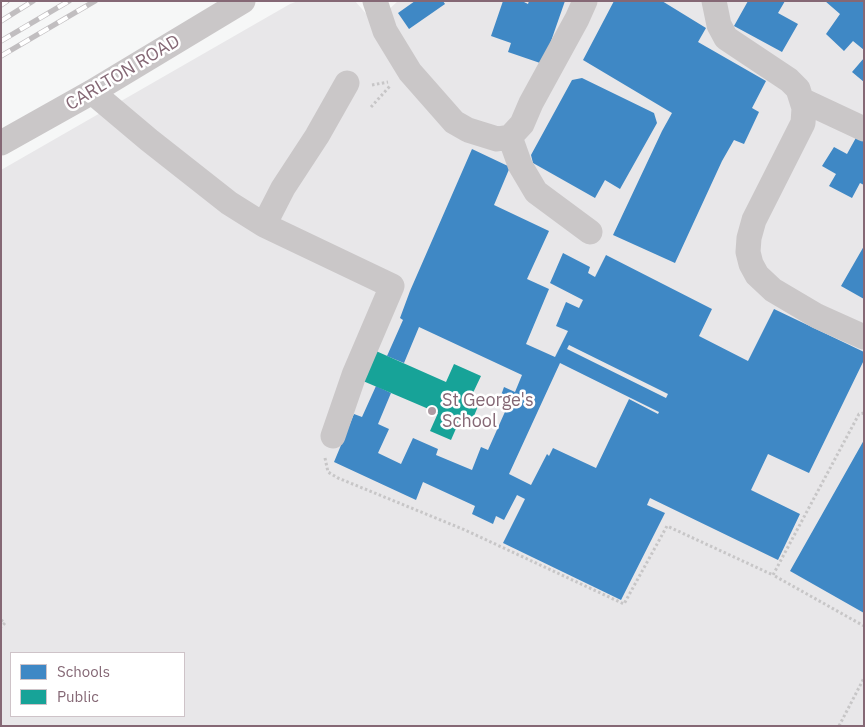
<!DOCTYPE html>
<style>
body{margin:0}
#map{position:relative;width:865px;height:727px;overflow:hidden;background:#f6f7f7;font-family:"IBM Plex Sans",sans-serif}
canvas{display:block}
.frame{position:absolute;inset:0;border:2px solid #856875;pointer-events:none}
.legend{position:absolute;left:10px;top:652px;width:175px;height:65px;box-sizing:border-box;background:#fff;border:1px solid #cec3c8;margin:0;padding:6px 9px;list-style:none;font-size:15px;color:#856875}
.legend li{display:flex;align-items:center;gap:10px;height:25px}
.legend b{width:25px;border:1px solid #cec3c8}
</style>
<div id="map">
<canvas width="865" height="727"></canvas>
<div class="frame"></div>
<ul class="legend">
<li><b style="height:14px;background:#3f88c5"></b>Schools</li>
<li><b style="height:14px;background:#17a398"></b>Public</li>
</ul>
</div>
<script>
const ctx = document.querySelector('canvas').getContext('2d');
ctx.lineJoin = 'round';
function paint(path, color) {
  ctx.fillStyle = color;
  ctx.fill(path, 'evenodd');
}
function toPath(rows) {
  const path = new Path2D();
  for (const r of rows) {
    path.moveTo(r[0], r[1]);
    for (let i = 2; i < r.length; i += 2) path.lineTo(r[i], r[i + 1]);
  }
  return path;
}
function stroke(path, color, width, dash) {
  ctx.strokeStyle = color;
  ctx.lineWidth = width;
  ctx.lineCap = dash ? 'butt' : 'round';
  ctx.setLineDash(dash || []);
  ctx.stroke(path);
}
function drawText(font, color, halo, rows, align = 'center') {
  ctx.font = font + ' "IBM Plex Sans",sans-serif';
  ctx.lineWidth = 5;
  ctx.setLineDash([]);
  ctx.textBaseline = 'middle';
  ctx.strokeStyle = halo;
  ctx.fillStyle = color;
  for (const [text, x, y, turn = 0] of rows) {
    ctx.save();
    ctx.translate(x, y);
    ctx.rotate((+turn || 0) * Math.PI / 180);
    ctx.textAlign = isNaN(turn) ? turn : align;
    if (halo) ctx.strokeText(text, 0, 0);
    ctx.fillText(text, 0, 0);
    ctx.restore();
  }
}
paint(toPath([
 [355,1,374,23,398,1,864,1,864,726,1,726,1,170,290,4,298,1],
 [11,653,184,653,184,716,11,716]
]), '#e8e7e9');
paint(toPath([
 [415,1,443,1,445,4,409,29,398,13],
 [503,1,522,1,528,4,529,1,565,1,543,64,508,52,511,43,491,36],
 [614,1,662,1,706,28,698,42,766,81,752,108,759,112,744,144,734,140,722,161,675,263,613,235,662,131,672,113,583,60],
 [748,1,785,1,778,13,798,24,782,52,734,26],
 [825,1,864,1,864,50,853,41,844,51,826,34,840,14],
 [864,58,864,82,852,72],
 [582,78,654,113,657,123,620,189,605,180,595,198,533,163,531,155,572,80],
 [858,134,864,137,864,185,860,183,852,198,829,186,836,174,822,166,834,147,847,154],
 [472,149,510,167,494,205,549,231,527,279,549,289,526,344,555,357,568,331,556,326,566,302,579,308,583,300,550,283,563,253,590,267,588,273,595,277,606,255,712,309,699,336,748,361,774,309,864,352,864,360,809,473,768,454,751,490,800,514,778,560,650,498,647,505,665,513,621,600,503,543,525,499,517,495,504,520,496,516,493,524,472,514,475,506,423,482,416,500,334,462,354,414,362,417,376,386,391,393,378,424,389,429,378,453,401,464,413,438,438,449,436,455,472,470,481,447,488,450,508,405,499,401,504,387,515,392,522,375,419,327,404,363,387,356,403,320,400,318,410,291],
 [569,345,668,394,666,398,567,349],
 [560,363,659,412,658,414,629,399,596,468,553,448,549,456,547,454,531,485,509,474],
 [864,246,864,299,841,286],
 [864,440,864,613,790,571]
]), '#3f88c5');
paint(toPath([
 [376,351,446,382,454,364,481,376,472,395,481,399,469,428,458,424,451,440,430,431,438,413,363,381]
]), '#17a398');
stroke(toPath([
 [372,85,388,82],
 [371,107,390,86],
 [864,413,859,414,773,575,864,626],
 [325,458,328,472,338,478,465,530,624,604,667,526,773,575],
 [1,620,5,623,1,627],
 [839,726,864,678]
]), '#c7c6c7', 3, [2.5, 2.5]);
stroke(toPath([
 [375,1,385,31,410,72,454,122,468,130,497,139,510,137,522,124,531,103,577,19,585,1],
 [714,1,719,25,726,38,789,80,798,89,804,108,803,123,754,220,749,238,748,252,751,264,757,275,773,290,817,316,864,337],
 [92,92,149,140,229,203,264,225,392,286,354,375,333,436],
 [802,100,864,129],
 [510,137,520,165,536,192,590,232],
 [1,143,92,92,243,1],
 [264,225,283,188,317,136,347,83]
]), '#cac7c8', 25);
const rail = toPath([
 [1,5,7,1],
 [1,21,33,1],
 [1,41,69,1],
 [1,56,95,1]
]);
stroke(rail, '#c1bec0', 5.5);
stroke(rail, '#fff', 4, [11]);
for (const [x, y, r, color] of [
 [432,411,5,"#ad9aa2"]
]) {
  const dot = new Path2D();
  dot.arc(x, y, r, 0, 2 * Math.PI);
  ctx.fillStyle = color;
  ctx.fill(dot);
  stroke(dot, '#fff', 2);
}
drawText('18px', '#856875', '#fff', [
 ["CARLTON ROAD",123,73,-31]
]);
drawText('18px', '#856875', '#fff', [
 ["St George's",442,401],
 ["School",442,422]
], 'left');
</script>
